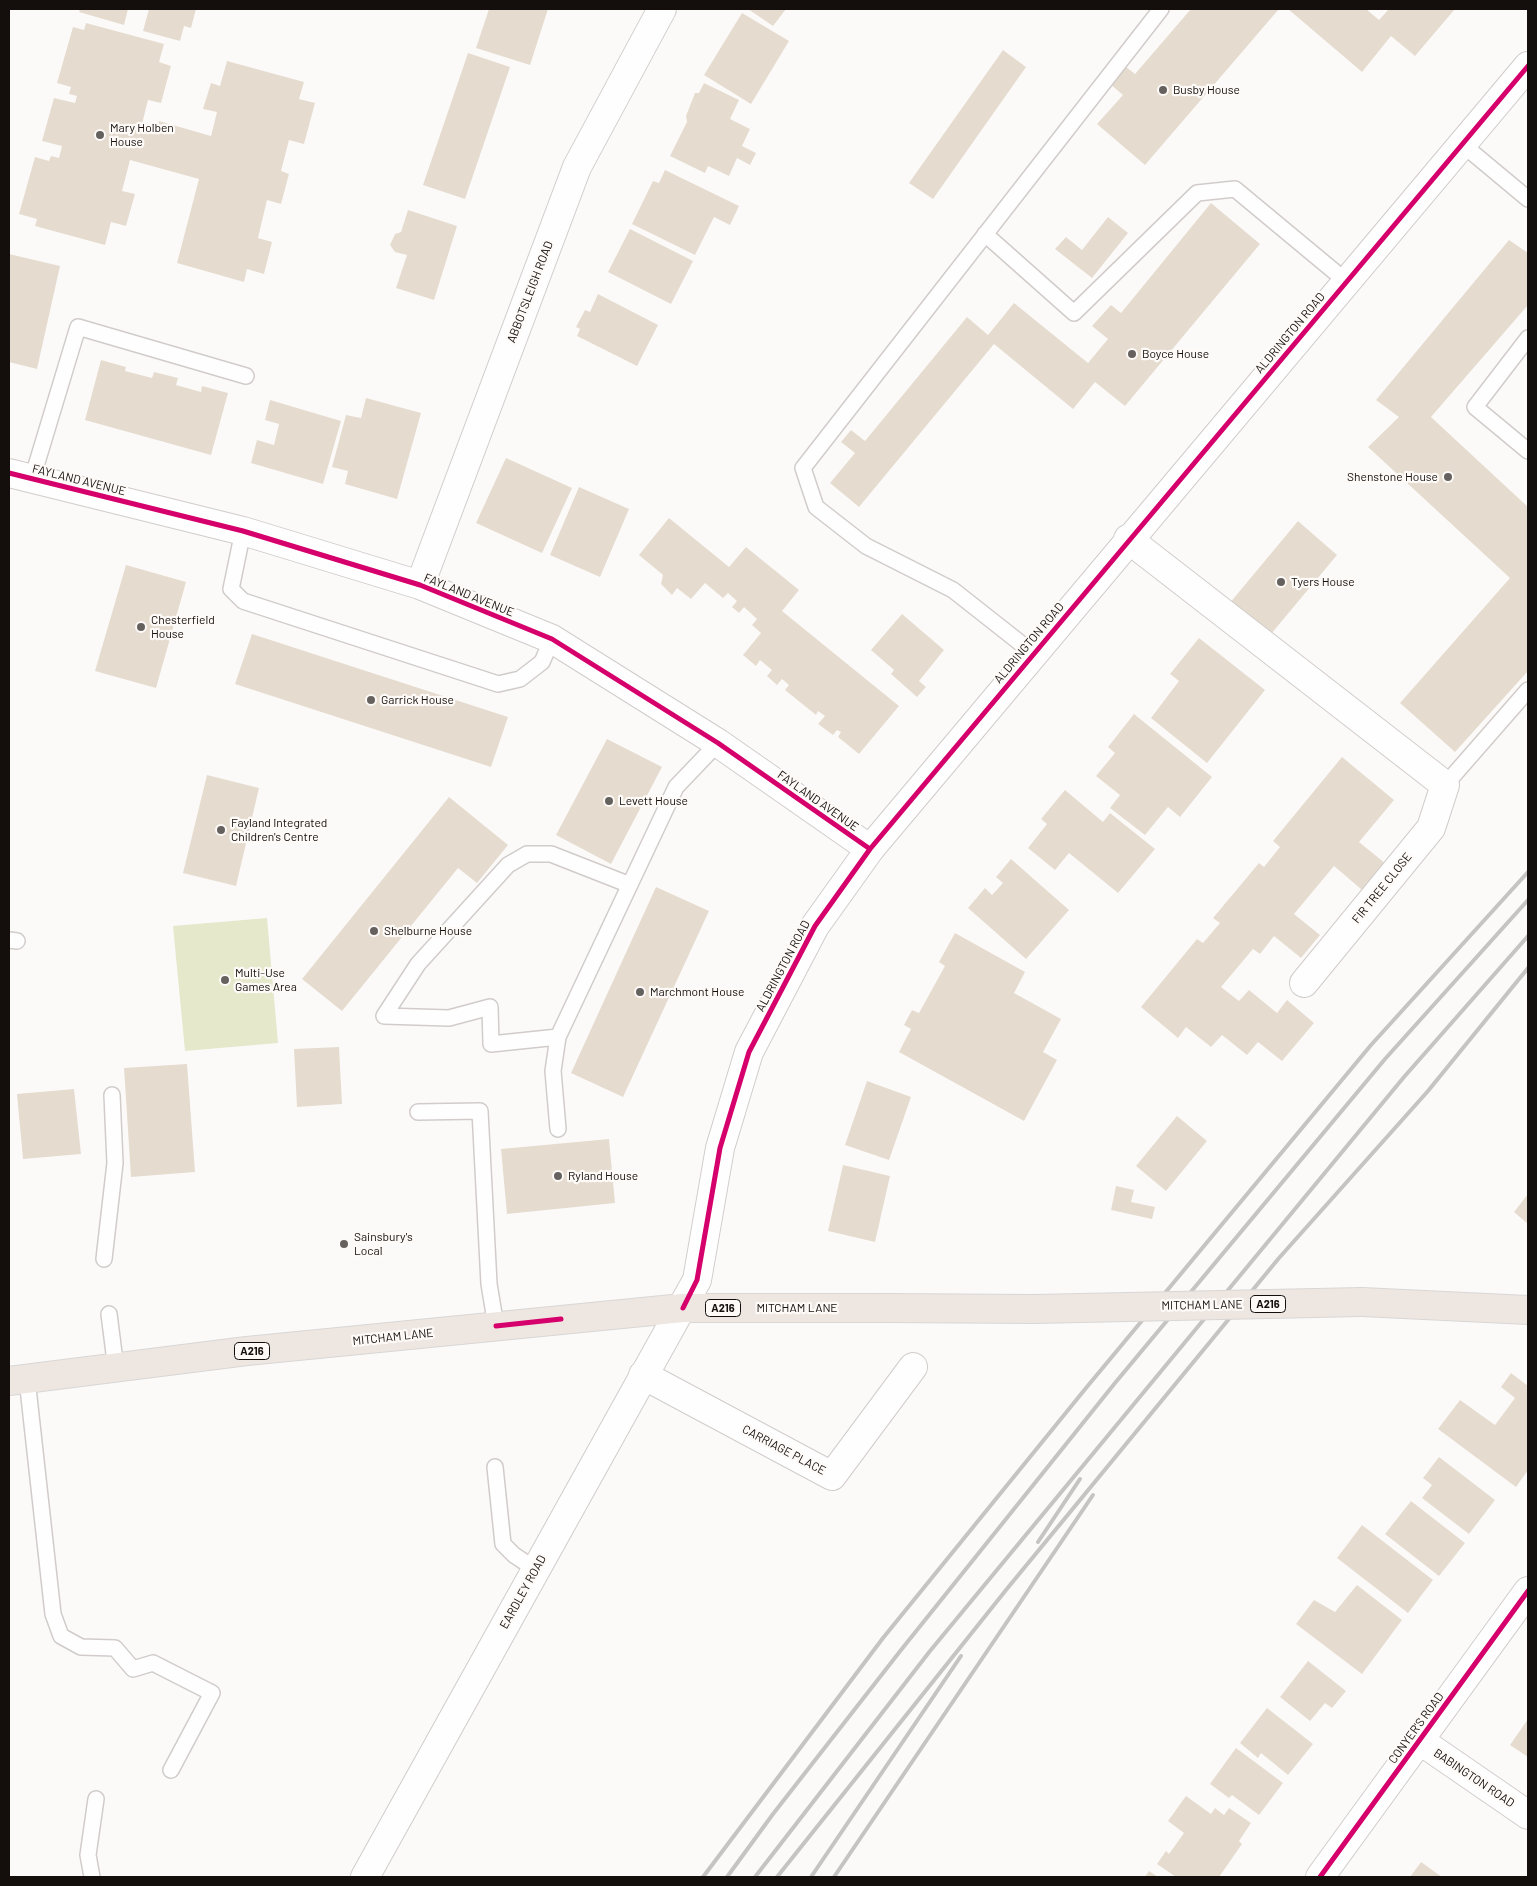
<!DOCTYPE html>
<style>
body{margin:0}
#map{position:relative;width:1537px;height:1886px;overflow:hidden;background:#fcfaf9;font-family:Barlow,sans-serif}
canvas{display:block}
.frame{position:absolute;inset:0;border:10px solid #140f0c;pointer-events:none}
</style>
<div id="map">
<canvas width="1537" height="1886"></canvas>
<div class="frame"></div>
</div>
<script>
const ctx = document.querySelector('canvas').getContext('2d');
ctx.lineJoin = 'round';
function paint(path, color) {
  ctx.fillStyle = color;
  ctx.fill(path, 'evenodd');
}
function toPath(rows) {
  const path = new Path2D();
  for (const r of rows) {
    path.moveTo(r[0], r[1]);
    for (let i = 2; i < r.length; i += 2) path.lineTo(r[i], r[i + 1]);
  }
  return path;
}
function stroke(path, color, width, dash) {
  ctx.strokeStyle = color;
  ctx.lineWidth = width;
  ctx.lineCap = dash ? 'butt' : 'round';
  ctx.setLineDash(dash || []);
  ctx.stroke(path);
}
function drawText(font, color, halo, rows, align = 'center') {
  ctx.font = font + ' Barlow,sans-serif';
  ctx.lineWidth = 4.5;
  ctx.setLineDash([]);
  ctx.textBaseline = 'middle';
  ctx.strokeStyle = halo;
  ctx.fillStyle = color;
  for (const [text, x, y, turn = 0] of rows) {
    ctx.save();
    ctx.translate(x, y);
    ctx.rotate((+turn || 0) * Math.PI / 180);
    ctx.textAlign = isNaN(turn) ? turn : align;
    if (halo) ctx.strokeText(text, 0, 0);
    ctx.fillText(text, 0, 0);
    ctx.restore();
  }
}
paint(toPath([
 [267,918,278,1043,185,1051,173,926]
]), '#e5e8cb');
paint(toPath([
 [80,9,128,9,124,25,79,12],
 [149,9,196,9,191,28,184,26,180,41,143,31],
 [489,9,548,9,530,65,476,48],
 [748,9,786,9,773,26],
 [1191,9,1279,9,1145,165,1097,124,1123,95,1110,84,1125,66,1135,74],
 [1288,9,1366,9,1379,20,1389,9,1455,9,1415,56,1391,36,1362,72],
 [742,13,789,41,751,104,704,75],
 [86,23,164,44,159,62,171,66,161,103,148,100,142,124,158,128,159,121,211,136,217,112,203,109,211,83,220,86,227,61,304,82,299,99,315,103,304,144,289,140,281,171,289,174,281,204,267,200,258,238,272,242,264,274,247,269,244,282,177,263,199,179,130,160,122,191,135,194,126,226,111,222,105,245,35,226,37,219,19,214,35,157,49,161,51,156,59,158,62,146,42,141,54,98,75,103,77,96,69,94,71,87,57,83,73,27,84,30],
 [1003,50,1026,67,933,199,909,183],
 [468,53,510,67,465,199,423,185],
 [704,83,739,100,730,119,750,129,742,146,756,153,750,165,737,158,729,176,708,166,705,173,670,156,687,122,686,116,695,93,699,93],
 [665,170,739,206,730,225,714,217,695,255,632,224,653,181,659,183],
 [1211,203,1260,244,1125,406,1095,382,1073,409,994,344,859,507,830,483,855,453,841,442,851,430,865,441,967,317,988,335,1014,303,1088,363,1108,339,1092,326,1111,305,1121,313],
 [408,210,457,226,434,300,396,288,407,255,395,252,390,245,395,234,401,232],
 [1108,217,1128,233,1092,278,1055,249,1066,237,1082,250],
 [630,229,693,261,671,304,608,272],
 [1509,240,1528,253,1528,305,1431,417,1528,507,1528,671,1455,752,1400,703,1510,578,1368,447,1399,417,1376,400],
 [9,254,60,266,37,369,9,362],
 [598,294,658,325,637,366,577,336,580,329,576,327,585,310,590,312],
 [101,360,126,367,125,371,152,378,154,372,178,378,176,385,201,392,202,386,228,393,211,455,85,420],
 [366,398,421,413,397,499,345,484,348,471,332,467,346,415,361,418],
 [270,400,341,421,323,484,251,463,257,440,274,445,279,424,265,420],
 [506,458,572,488,542,553,476,523],
 [579,487,629,509,600,577,550,555],
 [669,518,729,567,746,547,799,590,782,611,899,706,859,754,838,737,841,732,837,730,833,735,818,724,825,716,818,711,816,715,785,690,789,685,782,679,777,685,767,676,772,670,760,660,756,666,743,655,761,633,752,625,757,619,744,607,739,613,732,607,737,601,728,593,723,598,705,583,691,599,677,588,672,595,661,584,663,575,639,555],
 [1298,521,1337,555,1266,640,1224,610],
 [126,565,186,582,156,688,95,671],
 [902,614,944,650,919,681,926,687,917,697,891,674,894,670,871,650],
 [252,634,508,717,491,767,235,684],
 [1199,638,1265,690,1207,763,1151,718,1179,681,1170,674],
 [1134,714,1212,777,1180,817,1168,807,1145,835,1110,808,1120,795,1096,776,1115,753,1108,747],
 [607,739,662,767,611,864,556,835],
 [1342,757,1394,800,1359,842,1391,868,1368,895,1334,866,1294,914,1320,935,1301,958,1274,936,1260,954,1253,949,1221,987,1239,1001,1249,990,1277,1013,1287,1000,1314,1023,1282,1061,1258,1042,1247,1055,1222,1035,1211,1047,1186,1027,1178,1038,1141,1007,1197,939,1203,943,1220,923,1213,918,1259,863,1264,867,1280,847,1273,841],
 [207,775,259,788,236,886,183,873],
 [1065,790,1103,822,1110,813,1155,849,1118,893,1069,853,1055,870,1028,848,1047,824,1041,819],
 [449,797,508,845,477,883,458,868,342,1011,302,979],
 [1011,859,1069,910,1026,959,968,908,985,888,992,895,1003,883,996,877],
 [656,887,709,911,623,1097,571,1073],
 [955,933,1025,972,1014,993,1061,1019,1043,1052,1057,1060,1024,1121,899,1052,911,1029,904,1025,912,1010,919,1013,945,966,939,962],
 [339,1047,342,1104,297,1107,294,1049],
 [187,1064,195,1172,131,1177,124,1068],
 [867,1081,911,1097,889,1160,845,1145],
 [74,1089,81,1154,23,1159,17,1094],
 [1177,1116,1207,1141,1166,1191,1136,1166],
 [609,1139,615,1203,507,1214,501,1149],
 [843,1165,890,1176,875,1242,828,1231],
 [1116,1186,1134,1190,1131,1202,1155,1207,1152,1219,1111,1210],
 [1528,1194,1528,1224,1514,1212],
 [1511,1373,1528,1386,1528,1470,1516,1487,1438,1429,1460,1400,1495,1425,1515,1398,1501,1387],
 [1439,1457,1495,1500,1469,1534,1422,1498,1432,1485,1423,1478],
 [1411,1501,1465,1543,1439,1576,1385,1534],
 [1362,1525,1433,1580,1408,1613,1337,1558],
 [1357,1585,1402,1620,1362,1674,1296,1624,1314,1600,1335,1612],
 [1308,1661,1346,1691,1332,1708,1325,1703,1310,1721,1280,1697],
 [1267,1708,1313,1744,1288,1775,1261,1753,1258,1758,1240,1743],
 [1528,1719,1528,1757,1510,1745],
 [1236,1748,1283,1783,1259,1815,1232,1795,1229,1798,1210,1784],
 [1186,1796,1211,1814,1215,1808,1224,1815,1229,1808,1251,1823,1239,1841,1242,1844,1219,1877,1176,1877,1157,1864,1166,1851,1169,1854,1184,1833,1168,1821],
 [1421,1862,1442,1877,1410,1877],
 [1149,1871,1158,1877,1145,1877]
]), '#e5dccf');
const service = toPath([
 [1462,144,1528,199],
 [985,234,1074,313,1197,193,1235,189,1347,282],
 [1528,338,1475,407,1528,451],
 [32,479,78,327,246,376],
 [243,531,231,589,243,601,498,684,520,679,542,662,552,639],
 [1033,653,953,590,866,546,816,507,803,468,1161,9],
 [1445,785,1528,690],
 [9,940,17,941],
 [558,1037,491,1044,490,1007,449,1018,384,1016,418,964,508,865,527,854,551,854,630,885],
 [418,1112,480,1111,489,1284,496,1326],
 [558,1129,553,1071,558,1037,676,787,718,743],
 [104,1259,115,1163,112,1095],
 [109,1314,116,1369],
 [27,1379,53,1614,61,1636,81,1647,115,1648,133,1669,153,1663,212,1693,171,1770],
 [495,1467,503,1544,514,1555,535,1569],
 [92,1877,88,1855,96,1799]
]);
const minor = toPath([
 [9,473,243,531,420,585,552,639,718,743,870,849],
 [1128,539,1445,785,1431,828,1304,983],
 [420,585,577,167,662,9],
 [643,1375,832,1476,913,1367],
 [1419,1740,1528,1815],
 [1320,1877,1528,1591]
]);
const tertiary = toPath([
 [365,1877,697,1280,720,1148,749,1052,815,926,870,849,1528,66]
]);
const primary = toPath([
 [1362,1302,1528,1310],
 [9,1381,247,1351,683,1308,885,1308]
]);
stroke(service, '#d1ccca', 18);
stroke(minor, '#d1ccca', 30);
stroke(tertiary, '#d1ccca', 30);
stroke(primary, '#d9d7d6', 30);
stroke(service, '#fffefe', 15);
stroke(minor, '#fffefe', 28);
stroke(tertiary, '#fffefe', 28);
stroke(primary, '#eee6e0', 28);
stroke(toPath([
 [1038,1542,1080,1479],
 [703,1877,883,1638,1086,1388,1371,1045,1528,872],
 [727,1877,773,1814,901,1650,1115,1383,1385,1059,1528,900],
 [755,1877,930,1651,1404,1077,1528,936],
 [777,1877,1006,1590,1279,1258,1428,1091,1528,968],
 [811,1877,961,1656],
 [834,1877,1093,1495]
]), '#c5c4c3', 4);
const primaryBridge = toPath([
 [885,1308,1034,1309,1362,1302]
]);
stroke(primaryBridge, '#d9d7d6', 30, []);
stroke(primaryBridge, '#eee6e0', 28);
stroke(toPath([
 [9,473,243,531,420,585,552,639,718,743,870,849],
 [683,1308,697,1280,720,1148,749,1052,815,926,870,849,1528,66],
 [496,1326,561,1319],
 [1320,1877,1528,1591]
]), '#d6006c', 5);
for (const [x, y, r, color] of [
 [1163,90,5,"#65615f"],
 [100,135,5,"#65615f"],
 [1132,354,5,"#65615f"],
 [1448,477,5,"#65615f"],
 [1281,582,5,"#65615f"],
 [141,627,5,"#65615f"],
 [371,700,5,"#65615f"],
 [609,801,5,"#65615f"],
 [221,830,5,"#65615f"],
 [374,931,5,"#65615f"],
 [225,980,5,"#65615f"],
 [640,992,5,"#65615f"],
 [558,1176,5,"#65615f"],
 [344,1244,5,"#65615f"]
]) {
  const dot = new Path2D();
  dot.arc(x, y, r, 0, 2 * Math.PI);
  ctx.fillStyle = color;
  ctx.fill(dot);
  stroke(dot, '#fdfaf8', 2);
}
for (const [x, y, w] of [
 [1268,1304,35],
 [723,1308,35],
 [252,1351,35]
]) {
  const box = new Path2D();
  box.roundRect(x - w / 2, y - 8.5, w, 17, 4);
  ctx.fillStyle = '#fdfaf8';
  ctx.fill(box);
  stroke(box, '#140f0c', 1);
}
drawText('bold 11px', '#140f0c', null, [
 ["A216",1268,1304],
 ["A216",723,1308],
 ["A216",252,1351]
]);
drawText('12px', '#140f0c', '#fdfaf8', [
 ["Busby House",1173,90],
 ["Mary Holben",110,128],
 ["House",110,142],
 ["Boyce House",1142,354],
 ["Shenstone House",1438,477,"right"],
 ["Tyers House",1291,582],
 ["Chesterfield",151,620],
 ["House",151,634],
 ["Garrick House",381,700],
 ["Levett House",619,801],
 ["Fayland Integrated",231,823],
 ["Children's Centre",231,837],
 ["Shelburne House",384,931],
 ["Multi-Use",235,973],
 ["Games Area",235,987],
 ["Marchmont House",650,992],
 ["Ryland House",568,1176],
 ["Sainsbury's",354,1237],
 ["Local",354,1251]
], 'left');
drawText('12px', '#140f0c', '#fdfaf8', [
 ["ABBOTSLEIGH ROAD",530,292,-69],
 ["ALDRINGTON ROAD",1290,333,-50],
 ["FAYLAND AVENUE",79,480,14],
 ["FAYLAND AVENUE",469,595,22],
 ["ALDRINGTON ROAD",1029,643,-50],
 ["FAYLAND AVENUE",818,801,35],
 ["FIR TREE CLOSE",1382,888,-51],
 ["ALDRINGTON ROAD",783,966,-62],
 ["MITCHAM LANE",1202,1305,-1],
 ["MITCHAM LANE",797,1308],
 ["MITCHAM LANE",393,1337,-6],
 ["CARRIAGE PLACE",784,1450,28],
 ["EARDLEY ROAD",523,1592,-61],
 ["CONYER'S ROAD",1416,1728,-54],
 ["BABINGTON ROAD",1474,1778,34]
]);
</script>
